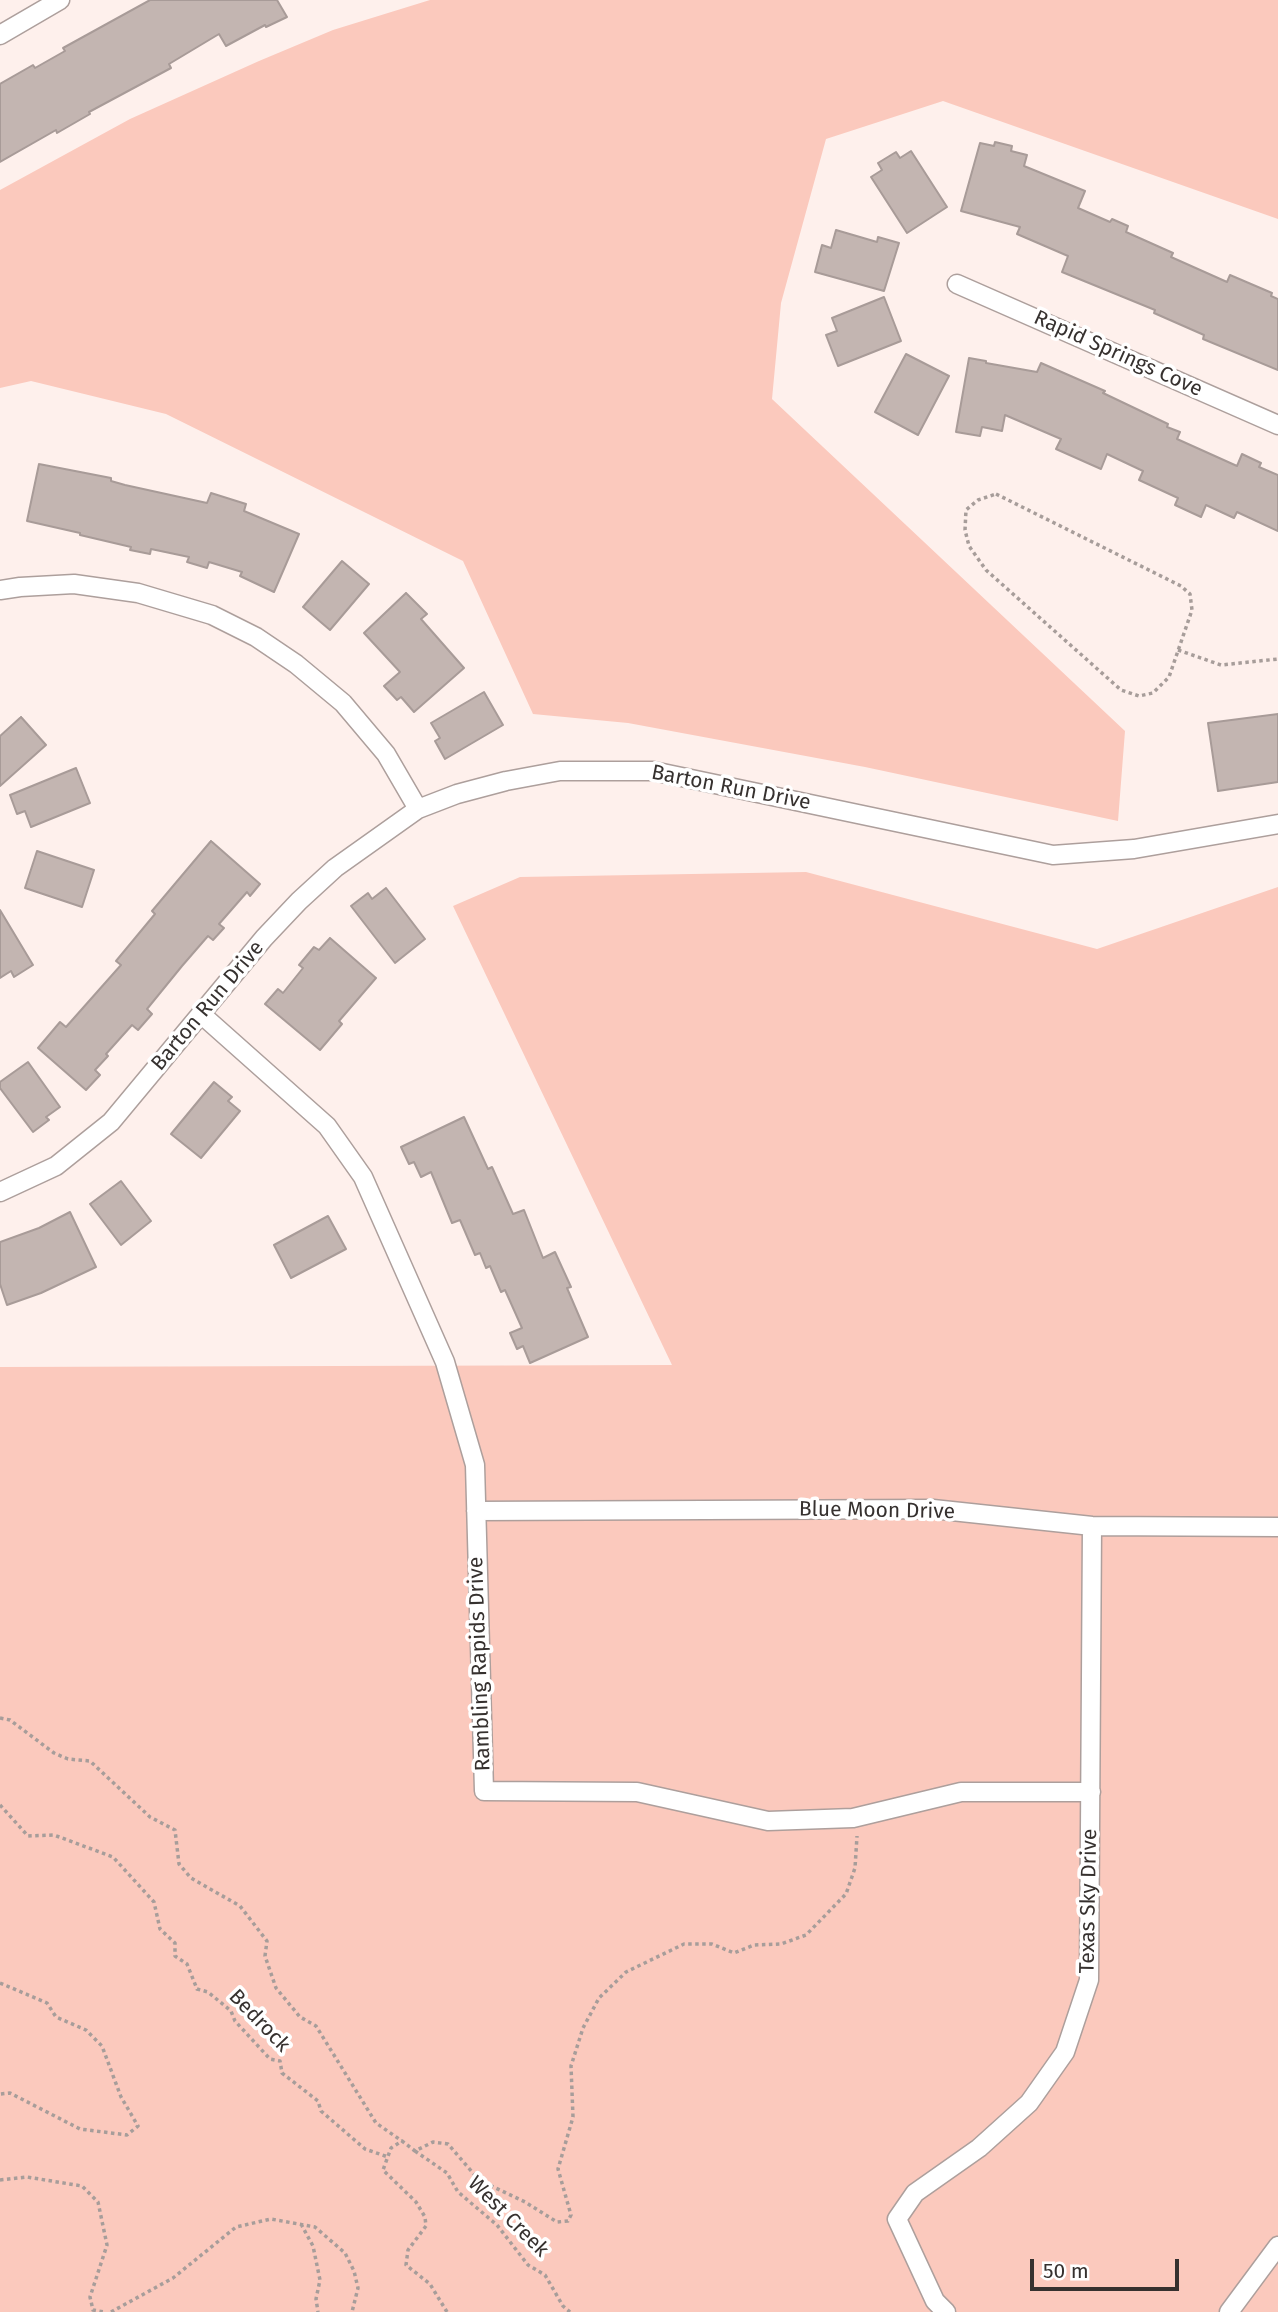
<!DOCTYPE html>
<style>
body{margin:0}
#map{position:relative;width:1278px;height:2312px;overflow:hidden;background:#fef0ec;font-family:"Fira Sans",sans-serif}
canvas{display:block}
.scale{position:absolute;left:1030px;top:2259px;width:149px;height:32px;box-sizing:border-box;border:4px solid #36312f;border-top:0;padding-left:9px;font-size:21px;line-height:24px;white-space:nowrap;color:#36312f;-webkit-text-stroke:5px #fff;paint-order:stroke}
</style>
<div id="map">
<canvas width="1278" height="2312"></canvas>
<div class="scale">50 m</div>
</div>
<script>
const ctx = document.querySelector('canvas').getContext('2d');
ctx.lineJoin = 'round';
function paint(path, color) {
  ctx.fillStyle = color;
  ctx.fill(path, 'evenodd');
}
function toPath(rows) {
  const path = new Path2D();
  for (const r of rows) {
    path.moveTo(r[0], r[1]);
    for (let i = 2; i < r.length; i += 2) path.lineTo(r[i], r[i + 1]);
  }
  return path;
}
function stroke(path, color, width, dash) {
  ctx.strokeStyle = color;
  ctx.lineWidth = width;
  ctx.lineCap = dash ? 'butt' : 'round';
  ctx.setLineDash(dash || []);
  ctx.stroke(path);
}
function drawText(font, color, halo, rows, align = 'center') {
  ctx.font = font + ' "Fira Sans",sans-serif';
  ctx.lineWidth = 7;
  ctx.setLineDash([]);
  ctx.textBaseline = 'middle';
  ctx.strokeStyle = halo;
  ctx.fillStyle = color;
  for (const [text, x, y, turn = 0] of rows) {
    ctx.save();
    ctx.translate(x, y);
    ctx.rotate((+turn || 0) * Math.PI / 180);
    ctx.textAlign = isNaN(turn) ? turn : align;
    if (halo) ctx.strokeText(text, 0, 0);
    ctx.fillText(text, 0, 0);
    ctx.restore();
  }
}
paint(toPath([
 [430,0,1278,0,1278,219,943,101,826,139,781,303,772,399,1125,731,1118,821,865,767,628,723,533,714,463,561,166,414,31,381,0,388,0,190,130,119,259,61,333,30],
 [806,872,1097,949,1278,887,1278,2312,0,2312,0,1367,672,1365,453,906,520,877]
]), '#fbc9bd');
const building = toPath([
 [150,0,277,0,287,17,266,27,265,25,226,46,219,34,169,64,171,68,89,112,90,114,57,133,56,130,0,162,0,84,33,65,35,68,65,51,63,48,150,0],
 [995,142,1012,146,1011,151,1027,155,1024,166,1085,191,1078,208,1110,222,1112,219,1128,226,1126,232,1173,253,1171,257,1227,282,1230,275,1272,293,1271,296,1278,299,1278,370,1203,339,1204,335,1154,313,1155,310,1062,272,1068,256,1017,234,1020,227,961,211,980,143,994,146,995,142],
 [911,151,947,207,907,233,871,177,882,170,878,163,896,152,900,158,911,151],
 [836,230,877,242,878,237,899,243,884,291,815,272,822,245,831,248,836,230],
 [884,297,901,341,838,366,826,335,837,331,832,318,884,297],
 [906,354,949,376,918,435,875,412,906,354],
 [969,358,986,361,986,363,1037,372,1041,363,1105,391,1103,393,1168,424,1167,427,1180,432,1177,439,1237,466,1242,454,1261,463,1259,467,1278,475,1278,531,1237,512,1234,518,1206,505,1201,517,1175,505,1178,498,1139,480,1143,471,1107,454,1101,469,1056,449,1061,439,1005,415,1002,431,982,427,980,436,956,432,969,358],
 [39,464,111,478,111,481,125,485,207,503,211,493,246,504,244,511,299,534,274,592,240,576,242,572,209,562,207,568,187,562,189,557,151,549,150,554,130,550,131,547,80,535,80,533,27,521,39,464],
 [342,561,369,584,330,630,303,607,342,561],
 [406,593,427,614,421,619,464,668,414,712,401,697,397,700,384,686,400,672,364,633,406,593],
 [484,692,503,725,445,759,435,741,440,738,431,723,484,692],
 [1278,714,1278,782,1218,791,1208,723,1278,714],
 [21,717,46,745,0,786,0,736,21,717],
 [76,768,90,803,31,827,25,811,17,814,10,795,76,768],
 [211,841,260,884,250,896,247,892,219,924,224,928,213,940,208,936,182,966,147,1009,152,1014,138,1030,132,1025,106,1054,108,1056,95,1070,100,1075,86,1090,38,1048,60,1022,66,1027,121,965,116,961,155,914,152,911,211,841],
 [37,851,94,870,82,907,25,888,37,851],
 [386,888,425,939,395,963,351,906,368,893,372,899,386,888],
 [0,910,33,965,14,977,11,971,0,978,0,910],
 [330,938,376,978,339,1021,342,1024,320,1050,265,1004,278,989,283,993,303,968,299,965,314,947,319,950,330,938],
 [28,1062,60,1107,46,1117,49,1120,33,1132,0,1088,0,1082,28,1062],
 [214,1082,232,1097,228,1101,240,1111,201,1158,171,1134,214,1082],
 [464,1117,488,1169,492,1167,513,1214,524,1210,543,1258,555,1252,571,1287,567,1288,588,1337,530,1363,523,1346,517,1349,510,1333,522,1328,505,1290,501,1292,490,1266,486,1268,480,1253,475,1255,460,1220,452,1223,431,1172,421,1177,414,1162,409,1164,401,1147,464,1117],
 [121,1181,151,1221,121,1245,90,1204,121,1181],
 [70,1212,96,1267,41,1293,7,1305,0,1284,0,1242,39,1228,70,1212],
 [328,1216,346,1249,291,1278,274,1245,328,1216]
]);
paint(building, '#c3b5b1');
stroke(building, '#a89b98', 2);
const minor = toPath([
 [0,35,60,0],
 [957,284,1278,425],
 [0,590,20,587,74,584,138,593,212,615,256,637,296,664,343,703,386,754,418,809],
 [201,1014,327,1126,363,1177,445,1362,475,1465,484,1791,637,1792,768,1821,853,1818,961,1792,1091,1792],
 [0,1192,56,1166,111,1122,264,938,299,901,335,868,418,809,457,794,506,781,560,771,653,771,1053,855,1134,849,1278,824],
 [476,1511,933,1509,1092,1526,1278,1527],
 [946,2312,935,2301,897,2219,915,2193,979,2148,1029,2103,1065,2052,1089,1980,1092,1526],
 [1229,2312,1278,2246]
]);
stroke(minor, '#ad9f9c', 21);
stroke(toPath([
 [996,494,1181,586,1190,594,1192,610,1169,677,1153,693,1139,696,1121,690,986,570,969,546,965,530,966,510,978,500,996,494],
 [1178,650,1221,665,1278,659],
 [0,1718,10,1720,54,1753,68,1759,90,1761,150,1817,175,1830,179,1864,191,1878,240,1906,267,1941,265,1956,276,1988,300,2017,316,2026,376,2123,402,2141],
 [0,1805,28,1836,54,1835,113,1857,154,1902,160,1929,175,1943,175,1956,187,1964,197,1989,208,1992,231,2011,235,2021,270,2059,280,2061,282,2073,318,2101,321,2111,365,2149,388,2157],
 [0,1983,47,2003,56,2017,86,2030,102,2046,121,2097,138,2126,127,2135,80,2129,10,2093,0,2094],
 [415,2151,447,2173,458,2192,497,2225,528,2265,545,2275,563,2306,570,2312],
 [0,2180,27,2177,82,2186,98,2202,107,2245,90,2297,93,2310,104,2312],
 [301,2224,313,2246,320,2280,316,2299,318,2312],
 [111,2312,173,2278,236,2227,271,2219,315,2227,345,2253,354,2271,358,2288,352,2312],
 [447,2312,430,2284,406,2265,408,2250,426,2226,425,2217,416,2202,383,2170,391,2148,402,2141,415,2151,433,2142,448,2144,479,2180,525,2202,557,2222,568,2221,571,2215,558,2169,573,2117,571,2066,583,2028,599,1998,626,1972,684,1944,712,1944,734,1953,754,1945,781,1944,806,1935,846,1894,855,1868,857,1836]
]), '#a79d9a', 3.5, [3.5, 3.5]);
stroke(minor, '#fff', 18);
drawText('21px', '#36312f', '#fff', [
 ["Rapid Springs Cove",1118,354,24],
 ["Barton Run Drive",731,788,11],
 ["Barton Run Drive",208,1006,-50],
 ["Blue Moon Drive",877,1511,1],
 ["Rambling Rapids Drive",480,1664,-92],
 ["Texas Sky Drive",1089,1901,-89],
 ["Bedrock",259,2021,46],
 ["West Creek",508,2217,45]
]);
</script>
